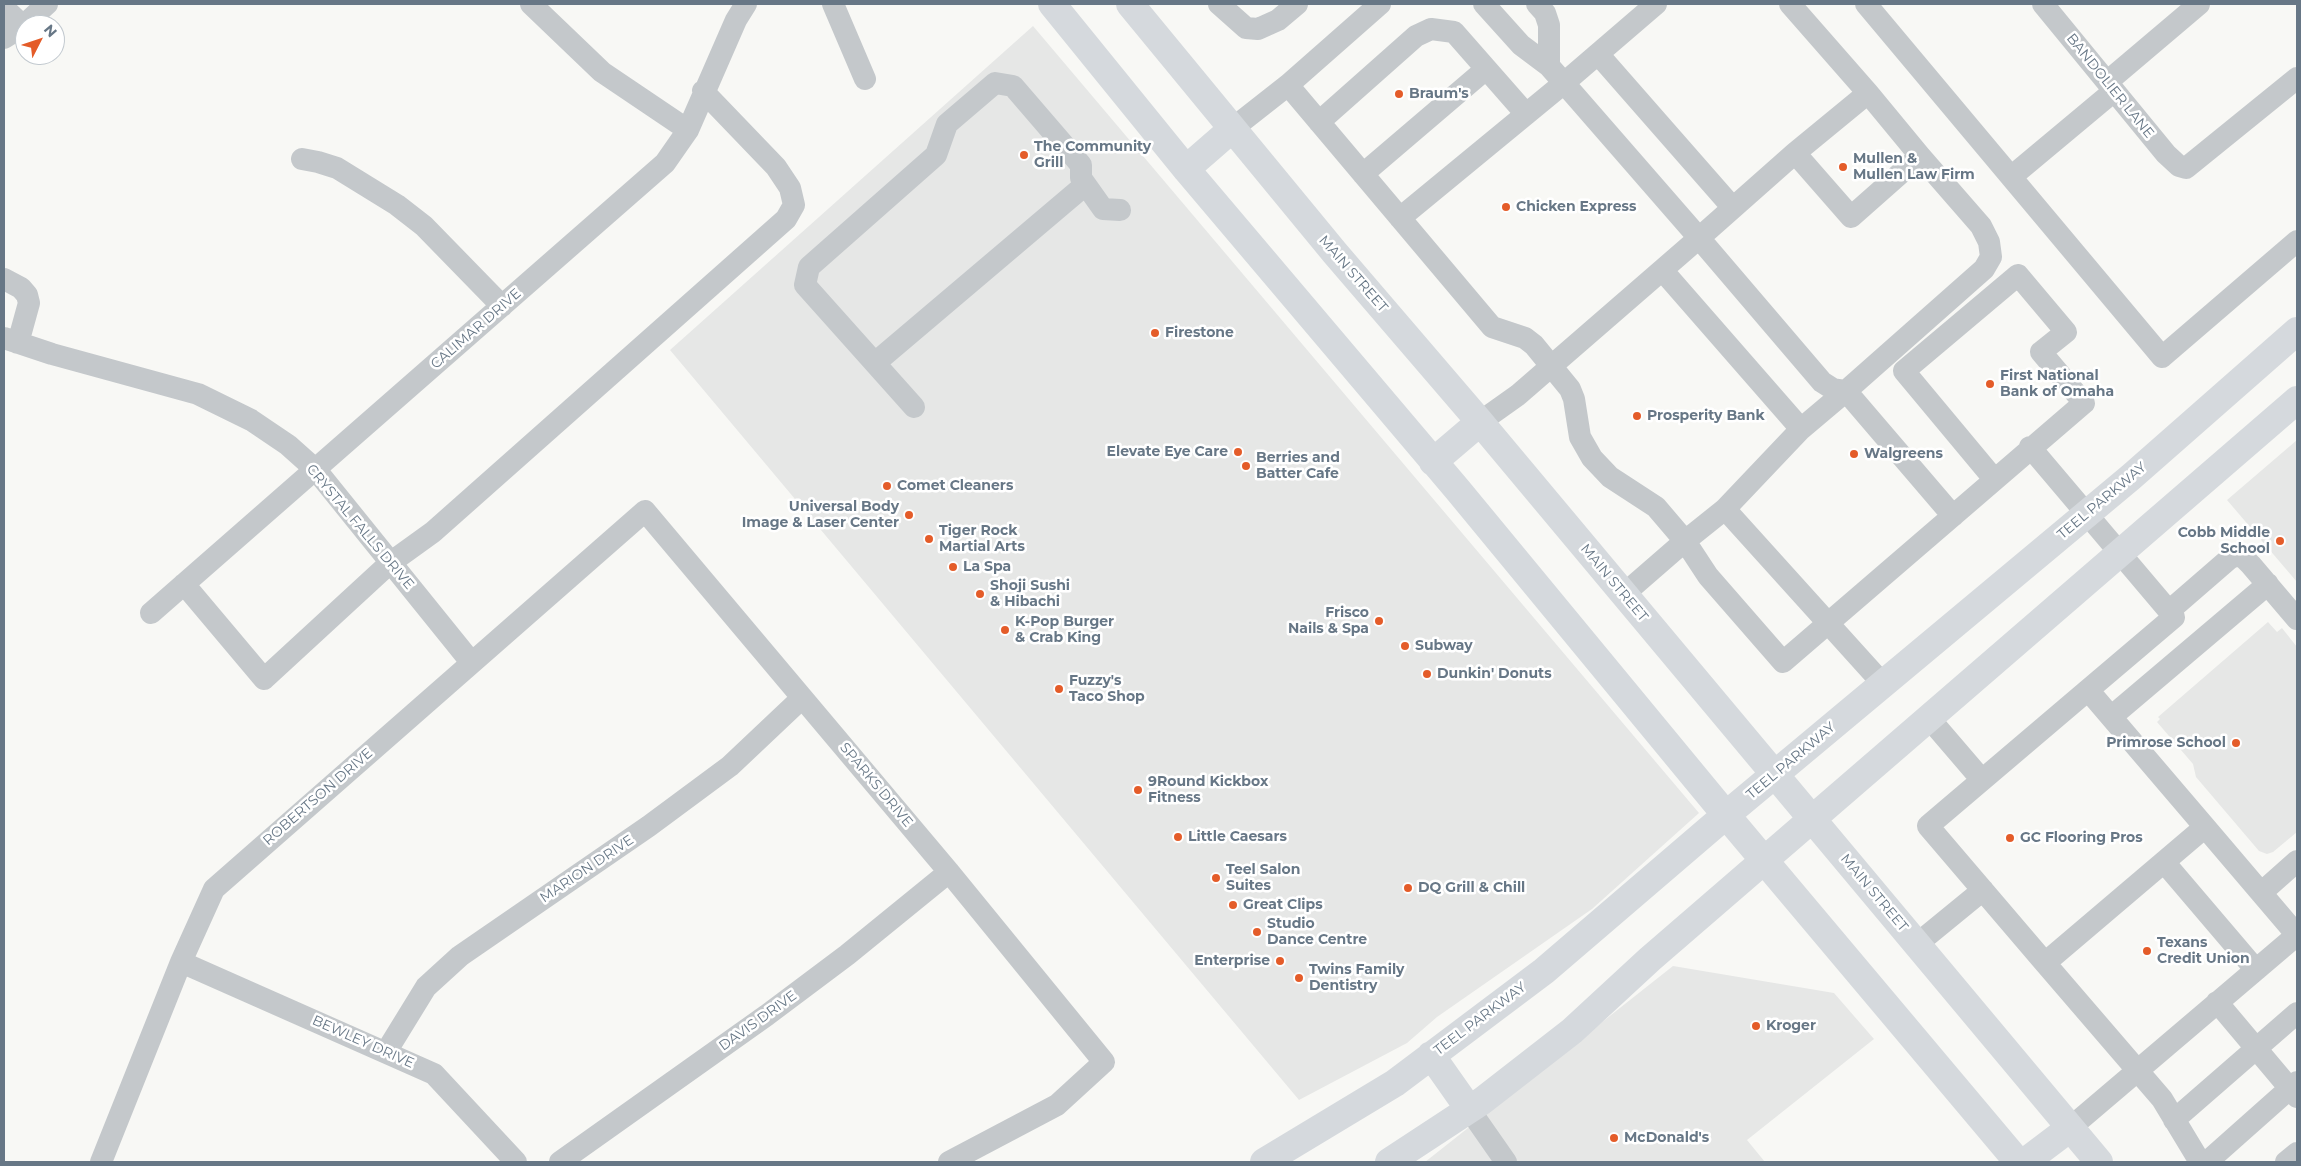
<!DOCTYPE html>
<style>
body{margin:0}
#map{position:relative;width:2301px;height:1166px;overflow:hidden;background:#f8f8f5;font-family:Montserrat,sans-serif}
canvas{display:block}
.frame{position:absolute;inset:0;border:5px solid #677786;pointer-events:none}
.north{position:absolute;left:15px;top:15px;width:50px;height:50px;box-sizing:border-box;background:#fff;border:1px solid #c2c9cf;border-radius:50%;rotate:49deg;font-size:14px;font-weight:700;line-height:20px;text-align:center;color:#677786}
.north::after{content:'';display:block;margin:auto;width:18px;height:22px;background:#e45c29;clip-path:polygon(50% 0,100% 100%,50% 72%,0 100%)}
</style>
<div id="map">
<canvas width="2301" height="1166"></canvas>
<div class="frame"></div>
<div class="north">N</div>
</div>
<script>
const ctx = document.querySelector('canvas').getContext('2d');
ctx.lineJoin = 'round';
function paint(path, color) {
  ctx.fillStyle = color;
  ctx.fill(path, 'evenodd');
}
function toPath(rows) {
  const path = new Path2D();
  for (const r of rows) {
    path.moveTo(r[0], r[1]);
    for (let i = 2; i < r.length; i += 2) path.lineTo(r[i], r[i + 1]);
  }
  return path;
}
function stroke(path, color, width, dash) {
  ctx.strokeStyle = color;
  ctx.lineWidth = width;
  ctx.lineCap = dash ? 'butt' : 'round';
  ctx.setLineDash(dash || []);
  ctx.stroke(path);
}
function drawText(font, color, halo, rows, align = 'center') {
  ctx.font = font + ' Montserrat,sans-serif';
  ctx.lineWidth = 5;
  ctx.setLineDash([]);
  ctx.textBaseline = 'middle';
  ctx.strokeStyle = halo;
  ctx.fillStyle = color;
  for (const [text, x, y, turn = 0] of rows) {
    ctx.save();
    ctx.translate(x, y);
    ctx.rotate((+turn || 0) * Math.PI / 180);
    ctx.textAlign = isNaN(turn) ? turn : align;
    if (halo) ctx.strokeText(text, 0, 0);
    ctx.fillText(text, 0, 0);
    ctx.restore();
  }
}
paint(toPath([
 [1033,26,1699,813,1592,909,1437,1017,1407,1043,1299,1100,670,350],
 [2297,440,2297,582,2227,500],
 [2268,622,2277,632,2282,628,2297,647,2297,832,2273,852,2267,854,2259,851,2196,777,2193,764,2157,722,2160,719,2158,717],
 [1673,966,1834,993,1874,1039,1747,1140,1765,1162,1425,1162]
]), '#e6e7e6');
stroke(toPath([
 [531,4,602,72,688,130],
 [833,4,865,79],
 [1219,4,1246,28,1258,29,1278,20,1297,4],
 [1537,4,1545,13,1549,25,1549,66],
 [1790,4,1868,93],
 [1866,4,2162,357,2297,241],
 [2043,4,2166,154,2179,166,2186,168,2297,78],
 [4,8,23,26],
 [4,38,23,26,47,4],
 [1598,54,1733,208],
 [2107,82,2199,4],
 [1288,85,1492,327,1525,338,1534,345,1570,389,1574,399,1580,437,1592,458,1610,477,1656,507,1685,541,1624,594],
 [1319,122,1416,36,1431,29,1454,32,1526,114],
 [1232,129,1288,85,1380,4],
 [1795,153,1868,93,1920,156],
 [302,159,318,162,337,168,397,205,424,226,502,306],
 [1363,174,1486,69],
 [2011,177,2114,91],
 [1400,218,1564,83,1549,66,1521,45,1484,4],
 [1663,271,1801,429,1846,391,1984,269,1991,257,1989,242,1981,226,1920,156,1851,217,1795,153,1699,238,1822,382,1833,389,1846,391,1953,516],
 [4,279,21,288,27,295,29,303,18,343],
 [4,338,52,354,198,394,251,420,288,445,316,470,471,662],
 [875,363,1085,185],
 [914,407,805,285,809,267,936,155,947,124,995,83,1013,86,1081,165,1081,178,1103,209,1120,210],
 [1480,422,1518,395,1699,238,1564,83,1656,4],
 [1801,429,1725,509,1685,541,1708,576,1783,662,2084,403,2041,352,2066,332,2018,275,1904,371,1994,479],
 [2030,447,2174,617,2088,690],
 [1725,509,1883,684],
 [184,584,264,679,390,563,433,532,786,219,794,205,790,188,776,167,703,91],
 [2169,611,2229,559,2236,555,2244,558,2251,565,2297,619],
 [151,613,665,163,688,130,736,20,746,4],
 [1928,717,1982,780],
 [2111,717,2268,584],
 [2164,862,2256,970],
 [2261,893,2297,861],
 [1917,944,1983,890],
 [181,962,434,1074,516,1162],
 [2045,963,2162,1099,2200,1162],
 [2217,1002,2297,1097],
 [386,1052,426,987,460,956,649,826,730,766,802,698],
 [1469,1109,1506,1162],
 [2174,1120,2297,1013],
 [2070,1128,2297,935,2205,827,2045,963,1928,826,2088,690,2205,827],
 [101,1162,181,962,214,889,645,511,949,872,1104,1062,1057,1105,949,1162],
 [560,1162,767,1015,847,955,949,872],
 [2207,1162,2297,1082],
 [2286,1162,2297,1153]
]), '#c4c8cb', 22);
stroke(toPath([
 [1052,4,1186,169,1457,489,1726,815,2018,1162],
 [1130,4,1335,253,1480,422,2099,1162],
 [1186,169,1232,129],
 [1433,462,1480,422],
 [1431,1055,1469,1109],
 [1264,1162,1395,1083,1544,971,1726,815,2131,477,2297,331],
 [1389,1162,1482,1101,1572,1031,1650,959,2297,400],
 [2025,1162,2070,1128]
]), '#d5d9dd', 28);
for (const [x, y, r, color] of [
 [1399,94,5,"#e45c29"],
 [1024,155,5,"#e45c29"],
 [1843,167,5,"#e45c29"],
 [1506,207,5,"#e45c29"],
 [1155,333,5,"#e45c29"],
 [1990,384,5,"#e45c29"],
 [1637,416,5,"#e45c29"],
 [1238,452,5,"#e45c29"],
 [1854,454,5,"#e45c29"],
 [1246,466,5,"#e45c29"],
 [887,486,5,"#e45c29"],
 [909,515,5,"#e45c29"],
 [929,539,5,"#e45c29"],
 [2280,541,5,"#e45c29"],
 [953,567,5,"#e45c29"],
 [980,594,5,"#e45c29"],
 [1379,621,5,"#e45c29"],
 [1005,630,5,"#e45c29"],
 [1405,646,5,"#e45c29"],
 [1427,674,5,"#e45c29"],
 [1059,689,5,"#e45c29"],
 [2236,743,5,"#e45c29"],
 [1138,790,5,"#e45c29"],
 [1178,837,5,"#e45c29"],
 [2010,838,5,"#e45c29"],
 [1216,878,5,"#e45c29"],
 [1408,888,5,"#e45c29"],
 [1233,905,5,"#e45c29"],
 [1257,932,5,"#e45c29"],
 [2147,951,5,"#e45c29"],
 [1280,961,5,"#e45c29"],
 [1299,978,5,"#e45c29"],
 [1756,1026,5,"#e45c29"],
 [1614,1138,5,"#e45c29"]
]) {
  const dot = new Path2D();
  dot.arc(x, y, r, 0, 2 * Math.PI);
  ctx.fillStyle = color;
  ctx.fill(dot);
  stroke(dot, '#fff', 2);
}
drawText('14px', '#677786', '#fff', [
 ["BANDOLIER LANE",2110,86,51],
 ["MAIN STREET",1353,274,49],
 ["CALIMAR DRIVE",476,329,-41],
 ["TEEL PARKWAY",2102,501,-40],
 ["CRYSTAL FALLS DRIVE",360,527,50],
 ["MAIN STREET",1614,583,50],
 ["TEEL PARKWAY",1791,761,-40],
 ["SPARKS DRIVE",876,785,50],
 ["ROBERTSON DRIVE",318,797,-41],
 ["MARION DRIVE",587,869,-34],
 ["MAIN STREET",1874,893,50],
 ["TEEL PARKWAY",1480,1019,-37],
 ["DAVIS DRIVE",758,1021,-36],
 ["BEWLEY DRIVE",363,1042,24]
]);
drawText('bold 14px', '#677786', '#fff', [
 ["Braum's",1409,94],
 ["The Community",1034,147],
 ["Grill",1034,163],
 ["Mullen &",1853,159],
 ["Mullen Law Firm",1853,175],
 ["Chicken Express",1516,207],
 ["Firestone",1165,333],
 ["First National",2000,376],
 ["Bank of Omaha",2000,392],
 ["Prosperity Bank",1647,416],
 ["Elevate Eye Care",1228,452,"right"],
 ["Walgreens",1864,454],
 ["Berries and",1256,458],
 ["Batter Cafe",1256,474],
 ["Comet Cleaners",897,486],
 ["Universal Body",899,507,"right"],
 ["Image & Laser Center",899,523,"right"],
 ["Tiger Rock",939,531],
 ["Martial Arts",939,547],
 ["Cobb Middle",2270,533,"right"],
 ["School",2270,549,"right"],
 ["La Spa",963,567],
 ["Shoji Sushi",990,586],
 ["& Hibachi",990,602],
 ["Frisco",1369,613,"right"],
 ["Nails & Spa",1369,629,"right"],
 ["K-Pop Burger",1015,622],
 ["& Crab King",1015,638],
 ["Subway",1415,646],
 ["Dunkin' Donuts",1437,674],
 ["Fuzzy's",1069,681],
 ["Taco Shop",1069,697],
 ["Primrose School",2226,743,"right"],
 ["9Round Kickbox",1148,782],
 ["Fitness",1148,798],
 ["Little Caesars",1188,837],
 ["GC Flooring Pros",2020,838],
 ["Teel Salon",1226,870],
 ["Suites",1226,886],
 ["DQ Grill & Chill",1418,888],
 ["Great Clips",1243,905],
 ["Studio",1267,924],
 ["Dance Centre",1267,940],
 ["Texans",2157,943],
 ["Credit Union",2157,959],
 ["Enterprise",1270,961,"right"],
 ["Twins Family",1309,970],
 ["Dentistry",1309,986],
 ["Kroger",1766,1026],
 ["McDonald's",1624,1138]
], 'left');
</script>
